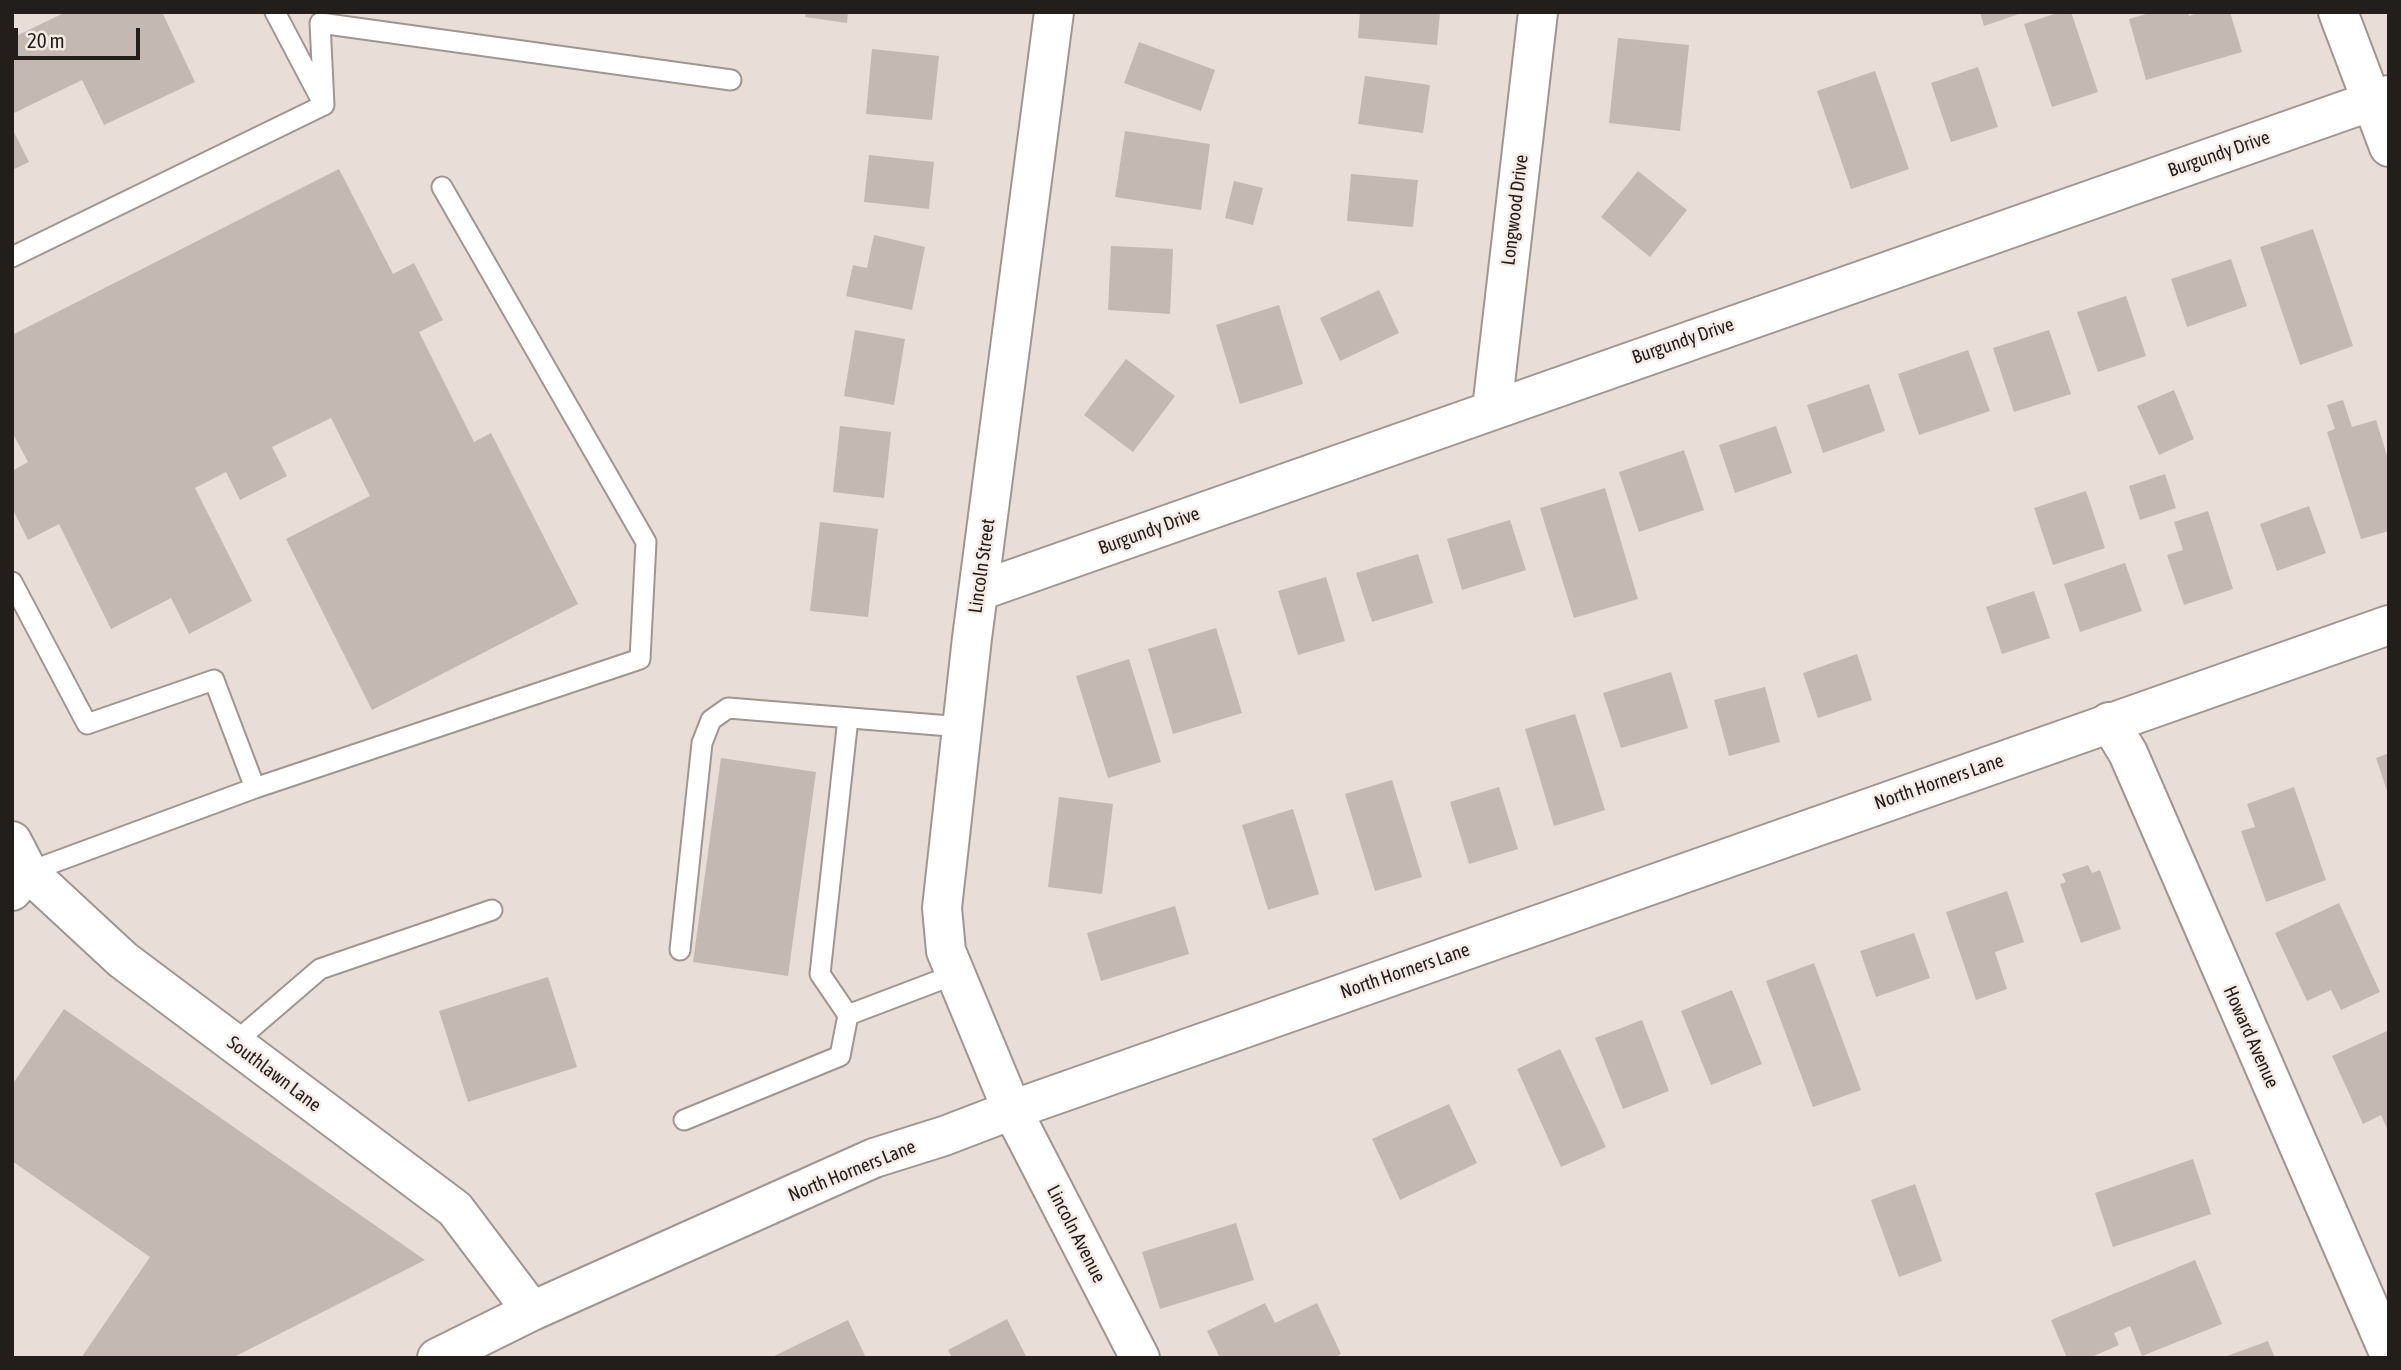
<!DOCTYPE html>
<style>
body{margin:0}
#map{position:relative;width:2401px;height:1370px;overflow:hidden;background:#e9ddd8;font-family:"Asap Condensed",sans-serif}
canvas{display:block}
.frame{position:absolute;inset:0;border:14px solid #221e1c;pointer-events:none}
.scale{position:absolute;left:14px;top:28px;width:126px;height:32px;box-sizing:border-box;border:4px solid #221e1c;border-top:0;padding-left:9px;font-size:21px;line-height:24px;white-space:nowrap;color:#221e1c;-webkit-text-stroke:5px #f6eae5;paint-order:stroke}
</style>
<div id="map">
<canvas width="2401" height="1370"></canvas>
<div class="frame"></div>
<div class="scale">20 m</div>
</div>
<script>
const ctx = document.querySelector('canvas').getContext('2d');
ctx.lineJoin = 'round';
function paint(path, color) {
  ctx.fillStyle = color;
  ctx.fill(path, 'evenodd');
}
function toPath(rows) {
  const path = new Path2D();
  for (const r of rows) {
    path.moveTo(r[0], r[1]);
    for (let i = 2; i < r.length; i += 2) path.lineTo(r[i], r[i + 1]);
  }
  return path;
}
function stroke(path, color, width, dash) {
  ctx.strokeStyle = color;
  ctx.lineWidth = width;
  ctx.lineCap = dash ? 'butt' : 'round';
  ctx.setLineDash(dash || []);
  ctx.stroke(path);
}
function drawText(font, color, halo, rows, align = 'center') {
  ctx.font = font + ' "Asap Condensed",sans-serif';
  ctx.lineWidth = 5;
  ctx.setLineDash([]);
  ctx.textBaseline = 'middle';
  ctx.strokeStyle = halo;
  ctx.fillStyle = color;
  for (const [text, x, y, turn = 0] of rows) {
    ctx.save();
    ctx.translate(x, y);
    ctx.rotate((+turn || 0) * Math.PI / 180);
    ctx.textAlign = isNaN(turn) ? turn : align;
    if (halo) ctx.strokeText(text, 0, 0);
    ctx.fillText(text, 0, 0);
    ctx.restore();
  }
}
paint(toPath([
 [66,12,162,12,195,82,104,125,82,80,12,114,12,38],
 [806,12,848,12,847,23,805,17],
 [1360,12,1440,12,1437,45,1358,38],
 [1980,12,2022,12,2022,13,1984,26],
 [2060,12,2071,12,2098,92,2052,107,2024,24],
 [2153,12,2188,12,2189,16,2200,12,2230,12,2242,52,2146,80,2129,19],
 [1618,38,1689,45,1680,131,1609,123],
 [1139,42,1215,70,1201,111,1124,83],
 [872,49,939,56,932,120,866,114],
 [1978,67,1998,127,1951,142,1931,83],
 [1875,71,1909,169,1851,189,1817,91],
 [1365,76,1430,85,1423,133,1358,124],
 [12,128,29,162,12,170],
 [1125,131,1210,144,1201,210,1115,197],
 [869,155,934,162,929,209,864,202],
 [339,169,393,274,414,263,443,320,419,332,474,442,491,433,578,604,372,710,286,539,370,496,331,418,272,447,287,476,240,500,226,472,195,488,252,601,189,634,171,598,111,629,59,524,28,540,12,508,12,471,28,462,12,432,12,335],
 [1638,171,1687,210,1650,257,1601,217],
 [1351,174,1418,180,1413,227,1347,221],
 [1234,181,1263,188,1253,225,1225,218],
 [2313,229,2353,346,2300,365,2260,247],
 [874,235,925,247,912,310,846,296,853,265,867,268],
 [1111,246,1173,249,1170,314,1108,310],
 [2231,259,2247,306,2187,327,2171,279],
 [1379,290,1399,333,1340,361,1320,318],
 [2126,296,2146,356,2098,372,2077,312],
 [1279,305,1303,384,1240,404,1216,325],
 [855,330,905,339,894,405,844,396],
 [2049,330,2071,394,2014,412,1993,348],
 [1968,350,1990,411,1919,435,1898,374],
 [1126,359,1175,396,1133,452,1084,415],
 [1869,384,1885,431,1823,453,1807,405],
 [2174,390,2194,439,2159,455,2137,406],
 [2343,400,2352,427,2376,420,2389,462,2389,531,2361,539,2327,432,2335,429,2327,405],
 [840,426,891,432,884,498,833,492],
 [1776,426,1792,473,1735,493,1719,445],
 [1684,450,1704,510,1639,532,1619,472],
 [2165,474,2176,508,2140,520,2129,486],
 [1605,488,1638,599,1574,618,1540,508],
 [2086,491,2105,548,2053,565,2034,508],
 [2309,506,2326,553,2277,571,2260,524],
 [2208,511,2233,589,2184,605,2167,555,2183,550,2174,522],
 [1510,520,1526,570,1462,590,1447,539],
 [820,522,878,529,868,617,810,611],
 [1418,554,1433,603,1372,622,1356,573],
 [2125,563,2142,611,2080,632,2064,584],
 [1326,577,1345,641,1298,655,1278,591],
 [2034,591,2050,638,2002,654,1986,607],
 [1216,628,1242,713,1173,734,1148,649],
 [1857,654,1872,700,1818,718,1803,673],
 [1129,659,1161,762,1108,778,1076,676],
 [1671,672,1688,728,1621,748,1603,693],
 [1765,687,1780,742,1729,756,1714,700],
 [1575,714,1605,810,1554,826,1525,729],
 [2389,753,2389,794,2388,794,2376,758],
 [721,758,816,772,788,976,693,962],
 [1392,780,1422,877,1375,891,1345,794],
 [1499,787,1518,849,1469,864,1450,802],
 [2294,787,2326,880,2266,902,2241,831,2255,827,2247,804],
 [1059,797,1113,804,1102,894,1048,887],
 [1293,809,1319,894,1268,910,1242,825],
 [2088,865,2092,873,2100,870,2121,929,2081,943,2060,884,2066,882,2062,874],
 [2007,891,2024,942,1995,952,2007,989,1976,1000,1946,912],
 [2339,903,2380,992,2341,1010,2331,990,2307,1001,2275,933],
 [1175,906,1189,954,1101,981,1087,933],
 [1914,933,1930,978,1876,997,1860,951],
 [1814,963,1861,1090,1813,1107,1766,981],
 [548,977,577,1067,468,1102,439,1011],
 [1732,990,1762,1064,1711,1085,1681,1011],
 [64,1009,425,1260,232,1358,81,1358,150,1257,12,1161,12,1085],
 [1642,1020,1669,1091,1623,1109,1595,1038],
 [2389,1030,2389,1133,2381,1115,2363,1124,2332,1056],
 [1560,1049,1606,1147,1561,1167,1517,1069],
 [1449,1104,1477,1163,1400,1200,1372,1139],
 [2193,1159,2211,1214,2113,1247,2095,1193],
 [1915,1184,1942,1261,1899,1277,1871,1200],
 [1236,1223,1254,1280,1160,1309,1142,1252],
 [2195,1260,2222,1324,2142,1356,2130,1326,2114,1333,2119,1345,2089,1358,2067,1358,2051,1320],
 [1265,1303,1275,1323,1317,1303,1341,1354,1334,1358,1220,1358,1207,1331],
 [1007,1319,1027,1358,952,1358,948,1350],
 [848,1320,866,1358,770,1358],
 [2268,1341,2275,1358,2224,1358,2224,1357]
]), '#c3b8b2');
const service = toPath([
 [324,105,320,23,731,80],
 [12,257,324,105,275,12],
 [12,582,87,724,214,680,255,788],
 [28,872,255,788,640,659,646,542,442,187],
 [680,950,702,743,711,720,728,708,962,727],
 [848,1015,820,974,848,718],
 [234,1043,320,969,492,910],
 [684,1120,840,1056,848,1015,956,974]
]);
const minor = toPath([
 [1054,12,972,638,942,908,946,951,1012,1110,1140,1358],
 [2338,12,2389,147],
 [1492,409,1538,12],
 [979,591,2389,95],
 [2109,722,2128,753,2389,1353],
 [12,891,28,872]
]);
const tertiary = toPath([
 [12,841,28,872,123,960,455,1209,532,1311],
 [437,1358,532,1311,874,1158,944,1136,1012,1110,2389,625]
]);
stroke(service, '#a09690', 23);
stroke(minor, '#a09690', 42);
stroke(tertiary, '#a09690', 42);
stroke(service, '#fff', 19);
stroke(minor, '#fff', 38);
stroke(tertiary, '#fff', 38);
drawText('19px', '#221e1c', '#f6eae5', [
 ["Burgundy Drive",2219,154,-19],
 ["Longwood Drive",1515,210,-83],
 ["Burgundy Drive",1683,341,-19],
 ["Burgundy Drive",1149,531,-20],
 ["Lincoln Street",982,566,-82],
 ["North Horners Lane",1939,782,-19],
 ["North Horners Lane",1405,971,-19],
 ["Howard Avenue",2251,1037,66],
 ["Southlawn Lane",274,1074,37],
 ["North Horners Lane",852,1171,-22],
 ["Lincoln Avenue",1076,1234,63]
]);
</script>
